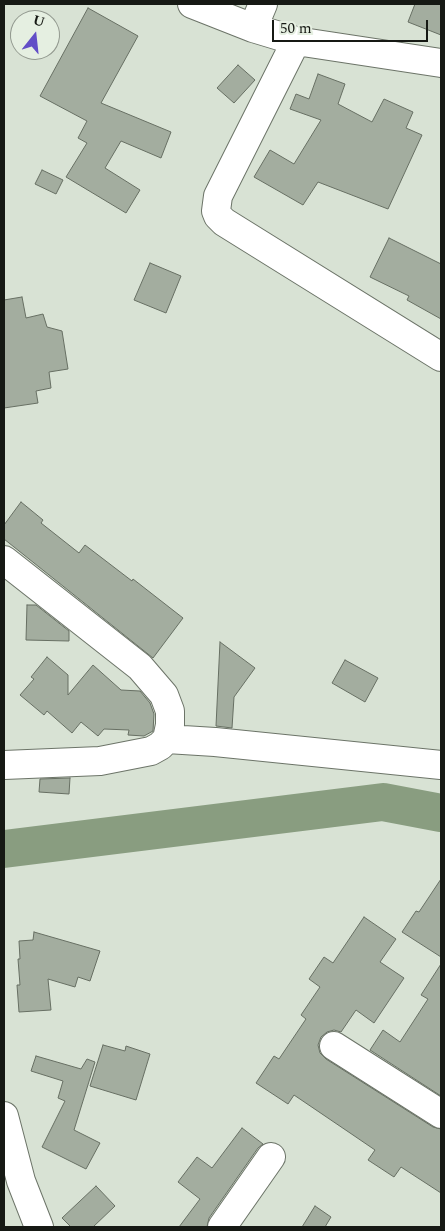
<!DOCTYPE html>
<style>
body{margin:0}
#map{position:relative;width:445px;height:1231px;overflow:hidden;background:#d8e2d4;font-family:Spectral,serif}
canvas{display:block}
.frame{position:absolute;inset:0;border:5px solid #161914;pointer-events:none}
.north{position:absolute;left:10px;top:10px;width:50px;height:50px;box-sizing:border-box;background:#e5efe1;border:1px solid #92998f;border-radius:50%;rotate:16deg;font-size:14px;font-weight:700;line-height:20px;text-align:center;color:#161914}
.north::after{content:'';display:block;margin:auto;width:18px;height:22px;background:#624ec7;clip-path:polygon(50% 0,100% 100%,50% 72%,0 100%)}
.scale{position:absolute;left:272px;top:20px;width:156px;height:22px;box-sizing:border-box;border:2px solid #161914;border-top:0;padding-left:6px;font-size:15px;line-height:18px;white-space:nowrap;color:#161914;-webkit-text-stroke:4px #e5efe1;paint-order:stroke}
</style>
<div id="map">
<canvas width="445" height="1231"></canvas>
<div class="frame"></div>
<div class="north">U</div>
<div class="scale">50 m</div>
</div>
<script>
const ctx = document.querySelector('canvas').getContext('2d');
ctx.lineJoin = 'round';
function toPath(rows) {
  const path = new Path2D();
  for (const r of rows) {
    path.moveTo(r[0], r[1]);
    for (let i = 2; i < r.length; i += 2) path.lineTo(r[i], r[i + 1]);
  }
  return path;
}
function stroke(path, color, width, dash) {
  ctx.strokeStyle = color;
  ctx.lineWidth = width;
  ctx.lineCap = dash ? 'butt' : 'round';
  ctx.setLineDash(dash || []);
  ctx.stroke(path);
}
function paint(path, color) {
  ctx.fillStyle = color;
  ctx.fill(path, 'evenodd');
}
stroke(toPath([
 [4,849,383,802,441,813]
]), '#899d80', 38);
const building = toPath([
 [415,4,441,4,441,35,408,22,415,4],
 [88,8,138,36,101,103,171,132,161,158,121,141,105,168,140,190,126,213,66,177,87,143,78,138,87,121,40,96,88,8],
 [238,65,255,80,234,103,217,88,238,65],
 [318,74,345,84,338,104,372,122,384,99,413,112,406,128,422,135,388,209,318,182,303,205,254,177,270,150,294,164,321,120,290,109,296,94,309,99,318,74],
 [42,170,63,180,56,194,35,184,42,170],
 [389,238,441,264,441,319,407,300,409,296,370,277,389,238],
 [150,263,181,276,166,313,134,300,150,263],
 [22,297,26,318,43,314,47,327,62,331,68,369,49,372,51,388,36,391,38,403,4,408,4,300,22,297],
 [21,502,43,520,41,523,79,553,85,545,132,581,133,579,183,618,153,658,4,539,4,525,21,502],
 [27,605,36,605,69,631,69,641,26,640,27,605],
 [220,642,255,668,234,697,232,728,216,726,220,642],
 [47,657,68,675,68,695,93,665,121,690,140,691,150,703,154,714,153,731,144,736,128,735,129,730,104,729,98,736,81,722,72,733,47,711,44,715,20,695,34,679,31,677,47,657],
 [345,660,378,678,365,702,332,683,345,660],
 [70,778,69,794,39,792,40,779,70,778],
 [441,879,441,957,402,932,416,911,419,912,441,879],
 [364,917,396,939,380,962,404,978,374,1023,356,1010,341,1032,334,1030,327,1032,321,1037,318,1045,320,1053,326,1059,433,1127,441,1129,441,1193,401,1167,394,1177,368,1160,375,1150,353,1135,294,1095,288,1104,256,1083,274,1056,279,1059,306,1019,301,1015,320,987,309,979,324,957,333,963,364,917],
 [34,932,100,951,90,981,78,977,75,987,48,979,51,1010,19,1012,17,985,20,985,18,959,20,959,19,941,33,940,34,932],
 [441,964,441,1096,370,1050,383,1030,400,1042,428,999,421,995,441,964],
 [103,1045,125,1051,126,1046,150,1054,136,1100,90,1086,103,1045],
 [36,1056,81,1069,87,1059,95,1062,74,1130,100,1143,86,1169,42,1147,65,1101,58,1098,63,1081,31,1071,36,1056],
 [242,1128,263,1144,258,1148,209,1218,207,1227,179,1227,200,1199,178,1182,197,1157,212,1168,242,1128],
 [96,1186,115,1206,93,1227,71,1227,62,1218,96,1186],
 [315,1206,331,1217,325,1227,302,1227,315,1206]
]);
paint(building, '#a3ad9f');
stroke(building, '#676f63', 1);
const minor = toPath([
 [192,4,253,28,296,41,441,63],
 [253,28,263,4],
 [296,41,218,196,216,211,218,216,224,222,441,357],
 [4,560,140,667,164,695,170,711,170,725,167,739,160,746,151,751,100,761,4,765],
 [167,739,215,742,441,765],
 [334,1046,441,1114],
 [4,1116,21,1181,39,1227],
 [222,1227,271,1157]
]);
stroke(minor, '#6c7468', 30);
stroke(minor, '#fff', 28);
</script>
